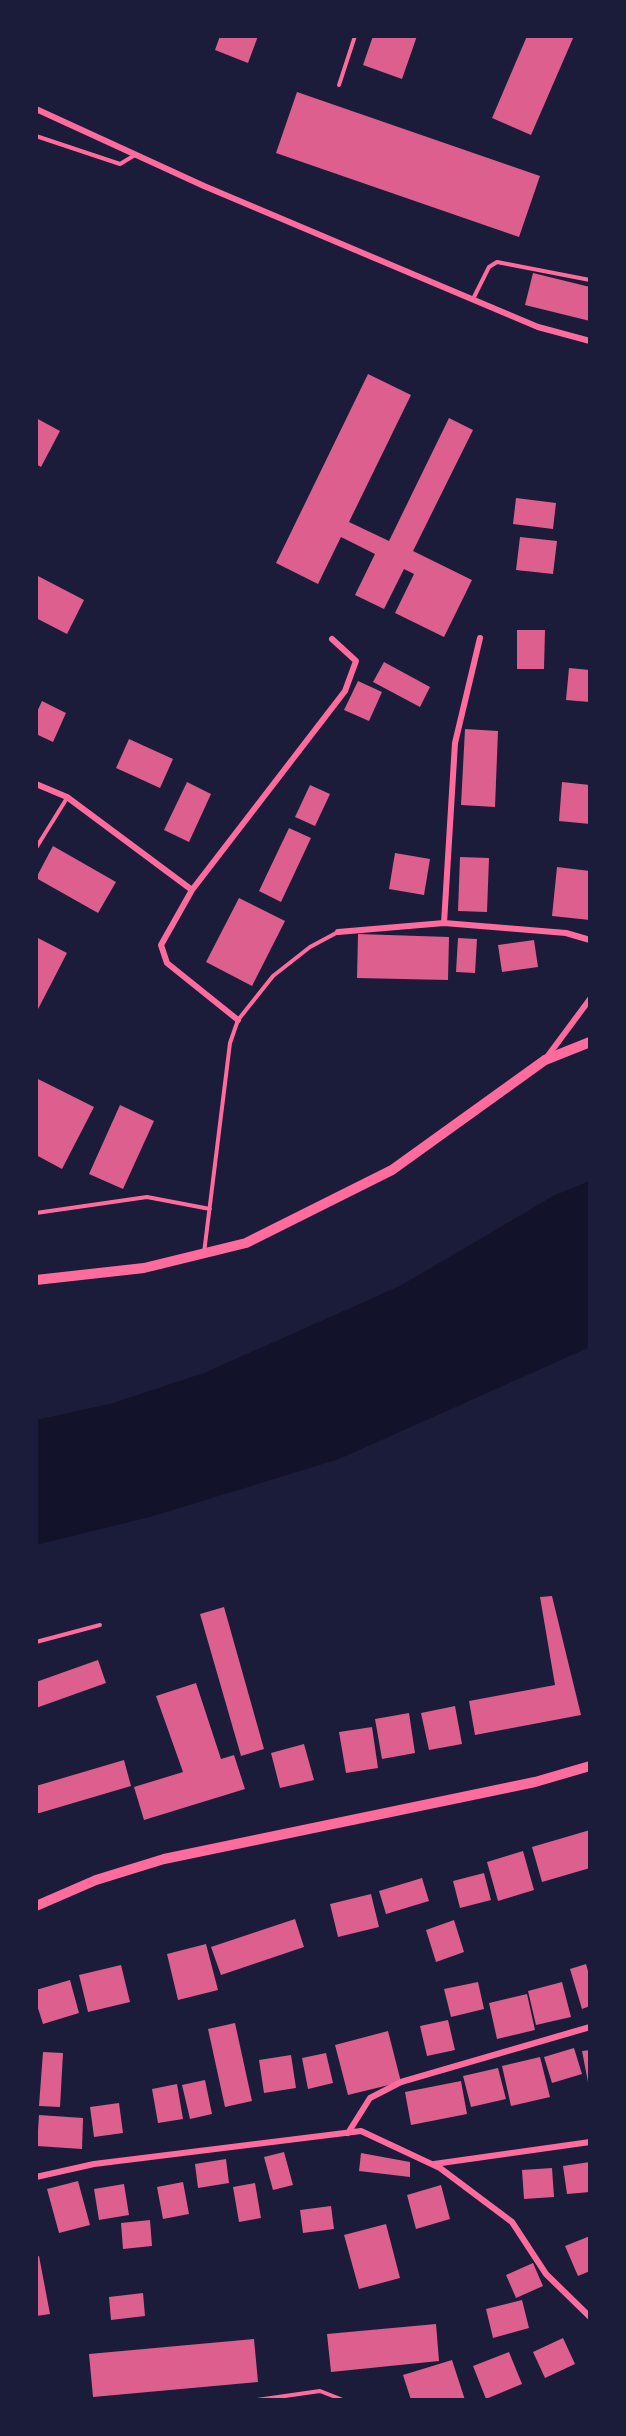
<!DOCTYPE html>
<style>
body{margin:0}
#map{position:relative;width:626px;height:2436px;overflow:hidden;background:#1b1b3a;font-family:"Source Sans 3",sans-serif}
canvas{display:block}
.frame{position:absolute;inset:0;border:38px solid #1b1b3a;pointer-events:none}
</style>
<div id="map">
<canvas width="626" height="2436"></canvas>
<div class="frame"></div>
</div>
<script>
const ctx = document.querySelector('canvas').getContext('2d');
ctx.lineJoin = 'round';
function paint(path, color) {
  ctx.fillStyle = color;
  ctx.fill(path, 'evenodd');
}
function toPath(rows) {
  const path = new Path2D();
  for (const r of rows) {
    path.moveTo(r[0], r[1]);
    for (let i = 2; i < r.length; i += 2) path.lineTo(r[i], r[i + 1]);
  }
  return path;
}
function stroke(path, color, width, dash) {
  ctx.strokeStyle = color;
  ctx.lineWidth = width;
  ctx.lineCap = dash ? 'butt' : 'round';
  ctx.setLineDash(dash || []);
  ctx.stroke(path);
}
paint(toPath([
 [590,1181,590,1347,339,1459,150,1517,36,1545,36,1420,110,1404,204,1373,400,1286,555,1195]
]), '#12122b');
paint(toPath([
 [220,36,258,36,248,63,215,50],
 [373,36,417,36,402,79,363,65],
 [527,36,574,36,531,135,492,118],
 [297,92,540,176,519,237,276,153],
 [533,273,590,287,590,321,525,305],
 [368,374,411,395,349,522,389,541,449,418,473,430,413,551,472,580,444,637,395,613,414,574,404,569,384,609,355,595,375,554,341,537,318,584,276,563],
 [36,418,60,431,41,467,36,464],
 [516,498,556,503,553,529,513,524],
 [520,537,557,541,553,574,516,570],
 [36,575,84,600,67,634,36,618],
 [517,630,545,630,544,669,517,669],
 [384,662,430,687,420,707,373,682],
 [569,668,590,670,590,702,566,700],
 [358,681,382,692,369,721,344,710],
 [42,701,66,713,53,742,36,734,36,714],
 [465,729,498,731,495,807,461,805],
 [129,739,173,759,160,788,116,768],
 [187,782,211,794,189,842,164,830],
 [562,782,590,785,590,824,559,821],
 [310,785,330,794,315,826,295,817],
 [289,828,311,838,281,902,259,891],
 [53,846,116,882,98,913,36,878],
 [395,853,430,859,424,895,389,889],
 [460,857,489,858,487,912,458,911],
 [557,867,590,871,590,920,552,916],
 [239,898,285,921,252,986,206,962],
 [358,934,449,937,448,980,357,978],
 [36,937,67,953,36,1013],
 [458,938,477,939,475,973,456,972],
 [534,940,538,967,502,972,498,945],
 [36,1078,94,1107,62,1169,36,1155],
 [120,1105,154,1121,123,1189,89,1174],
 [552,1596,581,1715,475,1735,469,1701,555,1685,540,1597],
 [224,1607,264,1749,241,1756,200,1614],
 [98,1660,106,1683,36,1708,36,1682],
 [196,1683,221,1759,234,1755,245,1789,144,1820,134,1787,183,1772,156,1696],
 [455,1706,462,1744,429,1750,421,1713],
 [409,1713,415,1753,382,1759,375,1719],
 [372,1727,378,1768,346,1773,339,1732],
 [304,1744,314,1780,280,1788,271,1753],
 [124,1760,131,1786,36,1814,36,1786],
 [590,1830,590,1868,542,1882,532,1847],
 [523,1851,534,1890,498,1901,487,1862],
 [484,1873,491,1900,460,1908,453,1881],
 [422,1878,429,1901,386,1914,379,1891],
 [371,1894,379,1927,338,1937,330,1904],
 [295,1919,304,1947,221,1975,211,1947],
 [454,1920,464,1952,436,1962,426,1930],
 [206,1944,218,1990,178,2000,167,1954],
 [586,1964,590,1978,590,2006,582,2009,570,1969],
 [121,1965,130,2002,88,2012,79,1975],
 [70,1980,79,2013,43,2024,36,2002,36,1990],
 [478,1982,484,2009,451,2017,444,1989],
 [562,1982,571,2017,536,2025,528,1991],
 [527,1994,535,2030,497,2039,489,2003],
 [448,2020,455,2050,427,2056,420,2026],
 [235,2023,252,2101,225,2107,208,2029],
 [388,2031,401,2082,348,2095,335,2045],
 [574,2048,582,2074,552,2083,544,2057],
 [590,2050,590,2081,588,2082,582,2051],
 [43,2052,63,2053,60,2107,39,2106],
 [326,2053,333,2083,308,2089,302,2058],
 [291,2055,296,2088,264,2093,259,2060],
 [540,2057,550,2097,511,2106,502,2066],
 [498,2068,506,2099,471,2107,463,2076],
 [205,2080,212,2114,190,2119,182,2085],
 [461,2081,467,2114,411,2125,405,2092],
 [177,2084,183,2119,158,2123,152,2089],
 [119,2103,123,2133,94,2137,90,2107],
 [39,2115,83,2118,82,2149,37,2146],
 [284,2152,293,2185,273,2190,264,2157],
 [361,2153,410,2162,410,2177,359,2171],
 [226,2159,229,2183,198,2188,195,2164],
 [590,2162,590,2192,567,2194,563,2166],
 [552,2168,554,2197,524,2199,522,2170],
 [78,2181,90,2225,59,2233,47,2189],
 [183,2182,189,2214,163,2219,157,2187],
 [255,2183,261,2218,239,2222,233,2187],
 [124,2184,129,2215,99,2220,94,2189],
 [441,2185,450,2219,416,2229,407,2195],
 [331,2206,334,2229,303,2233,300,2210],
 [150,2220,152,2246,123,2249,121,2223],
 [386,2224,400,2278,359,2289,344,2235],
 [590,2236,590,2271,578,2276,565,2246],
 [39,2256,50,2314,36,2316,36,2257],
 [533,2263,543,2286,516,2298,506,2275],
 [143,2293,145,2316,111,2320,109,2297],
 [522,2300,529,2328,493,2338,486,2309],
 [436,2324,439,2361,331,2372,327,2334],
 [563,2338,575,2364,545,2378,533,2352],
 [254,2339,258,2382,93,2397,89,2354],
 [509,2352,522,2384,486,2399,473,2366],
 [452,2360,465,2400,411,2400,403,2375]
]), '#dd5f8e');
stroke(toPath([
 [339,85,355,36],
 [36,136,120,164,135,155],
 [473,299,489,267,497,262,590,280],
 [36,848,67,798],
 [36,1213,147,1197,210,1209],
 [204,1253,230,1043,238,1020,273,976,310,947,338,932],
 [36,1642,100,1625],
 [257,2400,320,2391,343,2400]
]), '#ff6b9d', 4);
stroke(toPath([
 [36,109,204,186,538,327,590,341],
 [36,784,67,797,192,890],
 [444,923,455,743,480,638],
 [338,932,444,923,566,933,590,940],
 [238,1020,167,963,161,945,192,890,345,691,356,661,332,639],
 [547,1057,590,999],
 [348,2133,370,2098,401,2082,590,2027],
 [434,2164,590,2142],
 [36,2177,94,2164,361,2131,440,2168,512,2222,546,2274,590,2317]
]), '#ff6b9d', 6);
stroke(toPath([
 [36,1280,144,1268,246,1243,392,1170,545,1060,590,1042],
 [36,1906,96,1880,164,1859,535,1782,590,1766]
]), '#ff6b9d', 10);
</script>
